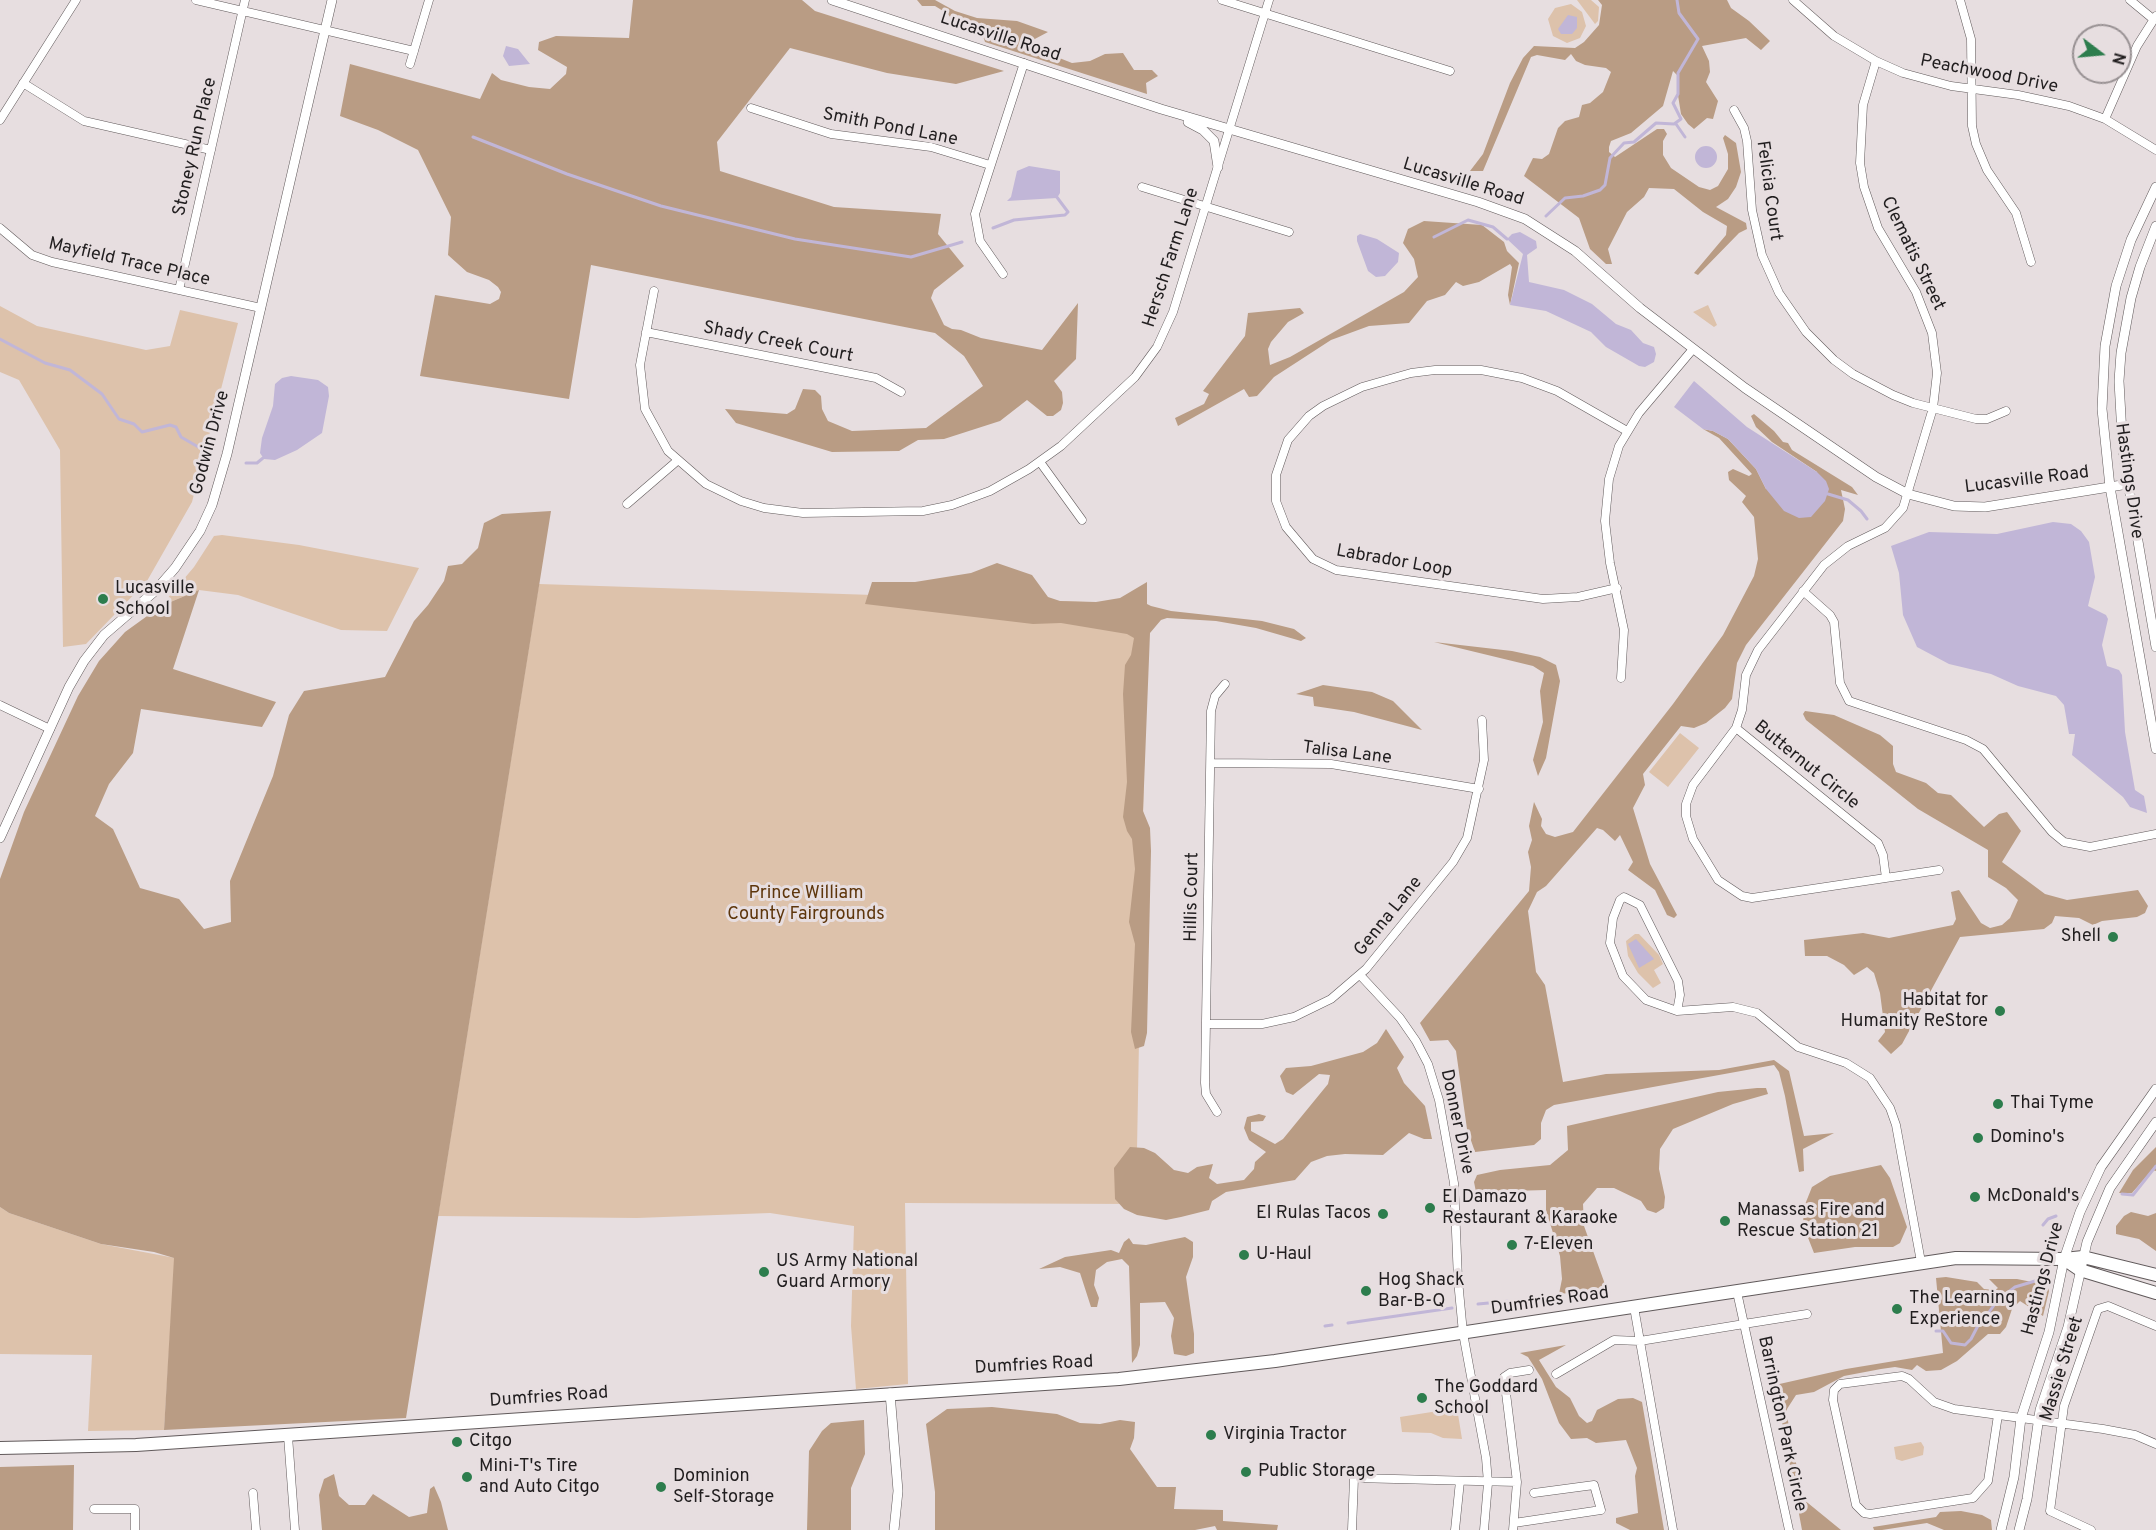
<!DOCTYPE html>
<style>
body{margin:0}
#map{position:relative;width:2156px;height:1530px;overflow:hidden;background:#e7dee0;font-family:Overpass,sans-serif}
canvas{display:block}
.north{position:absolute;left:2072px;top:24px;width:60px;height:60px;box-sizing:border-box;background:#e7dee0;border:2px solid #989193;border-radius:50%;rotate:106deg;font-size:16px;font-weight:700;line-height:24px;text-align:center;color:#211e1f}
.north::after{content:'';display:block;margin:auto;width:21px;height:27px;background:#2d7d4d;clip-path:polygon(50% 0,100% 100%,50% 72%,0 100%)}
</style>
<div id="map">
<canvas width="2156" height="1530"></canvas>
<div class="north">N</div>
</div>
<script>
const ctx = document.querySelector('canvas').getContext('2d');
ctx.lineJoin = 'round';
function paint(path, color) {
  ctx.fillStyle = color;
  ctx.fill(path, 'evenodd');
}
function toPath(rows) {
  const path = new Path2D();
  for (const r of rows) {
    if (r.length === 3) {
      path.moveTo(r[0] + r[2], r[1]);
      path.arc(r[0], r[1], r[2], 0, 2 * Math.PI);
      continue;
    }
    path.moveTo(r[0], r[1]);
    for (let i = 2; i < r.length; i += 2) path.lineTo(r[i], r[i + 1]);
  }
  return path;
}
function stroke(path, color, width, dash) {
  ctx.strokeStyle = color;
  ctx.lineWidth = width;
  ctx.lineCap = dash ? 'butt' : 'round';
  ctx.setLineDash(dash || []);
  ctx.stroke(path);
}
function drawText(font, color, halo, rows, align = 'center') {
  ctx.font = font + ' Overpass,sans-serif';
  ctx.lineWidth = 6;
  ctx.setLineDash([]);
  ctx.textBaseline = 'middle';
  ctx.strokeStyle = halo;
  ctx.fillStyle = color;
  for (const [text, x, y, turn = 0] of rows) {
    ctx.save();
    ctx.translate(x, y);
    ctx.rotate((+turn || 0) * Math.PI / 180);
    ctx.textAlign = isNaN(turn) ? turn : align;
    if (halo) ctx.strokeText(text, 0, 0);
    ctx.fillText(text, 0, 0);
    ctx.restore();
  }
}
paint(toPath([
 [1577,0,1591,0,1599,7,1598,21,1595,24],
 [1571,4,1582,12,1586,26,1580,38,1567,43,1553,36,1548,19,1555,8],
 [1708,305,1717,325,1714,327,1693,312],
 [0,306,37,326,146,350,170,346,180,310,238,323,192,502,147,581,86,644,63,647,60,450,19,380,0,372],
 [222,535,299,545,419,568,387,631,341,630,238,595,199,590,161,606,194,567,214,536],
 [539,584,1147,604,1136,1204,905,1203,908,1384,856,1389,851,1326,854,1226,770,1213,637,1218,438,1216],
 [1680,733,1699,748,1668,787,1649,772],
 [1635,934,1639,934,1659,955,1663,964,1654,970,1661,983,1653,988,1638,973,1628,956,1626,941],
 [0,1207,9,1213,101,1244,175,1258,164,1430,88,1431,92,1355,0,1354],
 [1457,1408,1462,1439,1443,1438,1431,1433,1402,1432,1400,1417],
 [1921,1442,1924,1447,1923,1455,1902,1461,1896,1459,1894,1447]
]), '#ddc2ab');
paint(toPath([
 [633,0,802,0,815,11,1004,71,956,84,887,73,790,48,717,142,720,171,834,207,941,214,938,234,964,266,934,290,931,298,944,325,952,329,961,330,981,338,1042,350,1078,303,1076,359,1054,381,1062,392,1063,403,1061,410,1053,416,1047,416,1027,400,1000,421,944,439,918,440,899,451,832,452,736,423,725,409,787,414,795,409,803,389,815,390,821,396,822,409,828,421,852,431,926,428,983,386,964,356,935,333,591,265,569,399,420,376,435,295,490,304,499,299,501,292,498,287,489,280,467,272,448,255,451,217,418,150,378,130,340,116,350,64,480,99,492,73,501,80,529,87,550,89,566,74,567,67,538,50,539,42,556,36,629,38],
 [917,0,935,0,955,11,977,18,1017,21,1048,32,1031,41,1034,48,1072,63,1090,61,1105,54,1123,53,1134,70,1152,70,1158,76,1146,83,1147,94,985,42,983,36,955,24,948,14,935,6,922,6],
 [1598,0,1727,0,1731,8,1749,21,1770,41,1761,50,1746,38,1702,46,1709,61,1710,72,1706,82,1718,101,1713,119,1707,118,1694,129,1688,124,1681,114,1677,89,1678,76,1673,71,1663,106,1631,133,1611,141,1609,147,1609,152,1615,157,1657,129,1664,129,1667,134,1663,141,1663,155,1671,168,1699,187,1710,190,1718,186,1728,169,1728,154,1723,138,1725,135,1736,143,1741,172,1736,187,1728,199,1716,207,1746,223,1747,229,1739,233,1698,275,1694,273,1726,235,1727,226,1703,212,1674,189,1649,188,1644,197,1627,212,1608,249,1612,264,1606,264,1590,249,1579,218,1524,176,1533,158,1542,159,1549,154,1558,128,1565,121,1579,117,1582,105,1590,103,1603,92,1611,72,1606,68,1585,65,1576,61,1571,54,1565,60,1537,55,1531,57,1483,171,1470,171,1483,154,1510,83,1523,58,1534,46,1575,48,1584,42,1599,25,1602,5],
 [1424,221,1482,225,1504,242,1507,251,1519,263,1510,305,1508,295,1512,267,1510,264,1479,282,1463,286,1456,282,1445,295,1427,301,1409,323,1369,326,1331,340,1274,377,1257,396,1249,397,1244,389,1178,426,1175,418,1204,404,1209,394,1203,391,1245,336,1248,313,1300,308,1304,313,1288,322,1271,342,1268,349,1270,365,1290,357,1404,292,1418,277,1414,259,1403,243,1408,229],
 [1754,414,1774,431,1783,442,1788,443,1792,450,1852,487,1858,495,1841,490,1845,509,1843,521,1746,645,1737,663,1732,699,1725,708,1706,723,1694,728,1681,726,1643,774,1645,785,1633,808,1650,864,1677,915,1674,918,1667,915,1655,890,1628,870,1633,862,1620,835,1615,841,1603,830,1597,828,1546,886,1537,892,1528,911,1536,972,1545,985,1563,1082,1606,1074,1719,1070,1774,1060,1789,1071,1804,1136,1834,1133,1803,1149,1804,1171,1799,1172,1785,1096,1779,1072,1774,1065,1554,1105,1546,1110,1541,1123,1541,1139,1534,1145,1475,1152,1467,1129,1456,1051,1448,1040,1430,1041,1420,1023,1529,891,1531,867,1528,852,1532,840,1529,826,1534,802,1542,819,1541,826,1546,834,1555,837,1573,832,1673,704,1723,635,1754,576,1758,559,1754,517,1742,502,1746,496,1729,480,1728,472,1733,469,1749,476,1752,474,1719,438,1703,429,1713,431,1728,439,1756,469,1766,489,1817,472,1772,442,1756,427,1751,416],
 [551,511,406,1418,164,1430,174,1258,154,1252,101,1244,9,1213,0,1207,0,879,24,812,78,696,99,661,125,632,161,606,199,590,173,669,276,702,262,727,141,709,133,753,109,784,95,816,113,829,140,888,179,899,204,929,231,922,230,881,273,776,289,715,304,691,385,677,414,621,428,605,444,581,448,566,462,564,478,548,484,523,502,514],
 [997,563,1032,575,1048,597,1060,601,1096,602,1120,598,1147,582,1147,604,1151,606,1171,611,1262,621,1294,629,1306,638,1301,641,1256,628,1216,621,1167,618,1161,620,1150,633,1143,811,1150,828,1151,851,1147,1033,1144,1046,1135,1049,1131,1032,1135,944,1129,922,1135,869,1132,839,1127,831,1123,817,1127,782,1123,694,1125,665,1131,655,1134,638,1127,634,1061,623,1033,624,865,604,872,582,915,582,971,573],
 [1434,642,1512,651,1540,657,1556,665,1560,681,1546,758,1538,776,1533,760,1543,722,1540,691,1544,673,1533,666],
 [1323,685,1372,692,1393,701,1422,730,1354,712,1314,706,1313,697,1296,694],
 [1805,711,1834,715,1880,735,1893,746,1893,764,1896,772,1926,783,1938,793,1951,795,1984,827,1999,814,2007,812,2021,831,2002,862,2045,894,2067,900,2138,890,2148,906,2145,913,2137,917,2102,921,2093,925,2079,918,2055,916,2052,923,2044,929,1960,937,1902,1044,1891,1054,1878,1041,1885,1032,1880,993,1874,973,1867,967,1854,975,1844,965,1827,956,1805,956,1804,940,1863,933,1889,938,1953,925,1956,919,1951,892,1959,890,1981,923,1990,928,2002,925,2010,918,2018,900,2006,888,1988,877,1988,850,1918,809,1806,720,1803,714],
 [1386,1029,1404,1057,1397,1068,1404,1083,1425,1106,1432,1139,1424,1139,1409,1133,1383,1155,1345,1154,1327,1156,1311,1162,1295,1180,1226,1192,1212,1201,1209,1210,1181,1217,1166,1220,1137,1215,1124,1209,1115,1199,1114,1168,1130,1147,1144,1148,1155,1153,1174,1170,1188,1173,1197,1167,1213,1164,1209,1178,1217,1184,1244,1180,1254,1169,1255,1162,1266,1152,1249,1140,1244,1128,1247,1117,1259,1114,1266,1116,1263,1121,1251,1122,1251,1131,1275,1144,1283,1139,1328,1084,1330,1075,1319,1074,1293,1095,1286,1092,1280,1076,1286,1068,1311,1066,1363,1052,1377,1043],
 [1757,1088,1766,1088,1768,1094,1733,1104,1673,1129,1660,1149,1659,1169,1665,1197,1664,1208,1656,1213,1647,1210,1641,1201,1614,1188,1597,1188,1583,1204,1584,1226,1606,1287,1600,1290,1559,1294,1562,1279,1560,1256,1546,1210,1546,1190,1476,1192,1474,1182,1477,1175,1500,1170,1550,1165,1568,1150,1567,1126,1718,1092],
 [2156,1147,2156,1171,2152,1170,2132,1193,2119,1193,2133,1170],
 [1881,1165,1890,1178,1907,1227,1900,1243,1893,1247,1855,1247,1814,1253,1803,1225,1804,1207,1812,1187,1830,1176],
 [2131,1212,2148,1216,2156,1213,2156,1251,2139,1239,2116,1234,2116,1226,2124,1216],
 [1185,1237,1193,1242,1193,1257,1186,1277,1194,1334,1194,1353,1186,1356,1174,1354,1171,1336,1174,1318,1165,1302,1140,1303,1140,1345,1137,1356,1132,1363,1129,1266,1122,1259,1107,1262,1096,1270,1094,1285,1099,1298,1097,1307,1091,1307,1080,1273,1060,1267,1039,1269,1065,1257,1111,1250,1119,1253,1124,1242,1129,1238,1133,1244,1146,1245],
 [1946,1277,1977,1282,1984,1289,1995,1290,1998,1288,1989,1279,2017,1279,2047,1285,2049,1291,2043,1316,2020,1301,2012,1309,2006,1327,2000,1334,1988,1334,1957,1361,1941,1370,1926,1371,1917,1365,1912,1370,1895,1367,1881,1369,1844,1376,1814,1392,1796,1395,1787,1409,1787,1416,1803,1499,1841,1530,1802,1530,1775,1385,1846,1369,1943,1353,1936,1278],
 [1566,1345,1539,1360,1556,1387,1570,1398,1579,1416,1587,1423,1592,1421,1597,1410,1618,1399,1633,1398,1642,1402,1664,1530,1630,1530,1616,1523,1616,1518,1638,1513,1635,1476,1637,1468,1626,1440,1596,1443,1587,1438,1571,1439,1559,1423,1542,1379,1528,1357,1520,1353],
 [992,1407,1057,1414,1080,1423,1100,1424,1120,1420,1135,1422,1134,1438,1130,1449,1157,1487,1176,1487,1174,1509,1223,1510,1223,1521,1278,1525,1277,1530,1217,1530,1215,1526,1195,1530,935,1530,935,1492,926,1424,947,1409],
 [864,1420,865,1454,851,1488,851,1530,807,1530,809,1451,822,1431,831,1423],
 [74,1465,73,1530,0,1530,0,1467],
 [334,1474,339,1496,349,1505,365,1505,373,1494,409,1517,427,1513,430,1489,434,1486,441,1502,448,1530,322,1530,319,1495,324,1479],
 [1940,1512,1961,1511,1982,1515,1991,1520,1992,1530,1944,1530,1927,1523,1882,1530,1874,1530,1873,1527,1936,1517]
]), '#b99c84');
paint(toPath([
 [1568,15,1577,17,1577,28,1572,34,1561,34,1558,29],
 [506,46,518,49,530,64,509,66,503,56],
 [1706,157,11],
 [1029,166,1060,171,1060,193,1057,198,1007,201,1011,197,1017,171],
 [1520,232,1536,241,1537,248,1527,255,1529,282,1564,290,1592,304,1616,324,1631,330,1643,343,1654,347,1656,354,1654,362,1645,367,1639,366,1606,347,1591,332,1546,311,1510,305,1523,254,1507,239,1512,234],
 [1360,234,1377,239,1399,253,1398,262,1385,276,1376,277,1368,271,1357,241,1357,236],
 [291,376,318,380,328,387,329,396,322,433,297,450,275,460,264,459,260,453,262,438,273,406,275,384,282,378],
 [1694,381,1747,427,1817,472,1826,481,1829,489,1825,501,1811,517,1799,518,1784,511,1766,489,1756,469,1728,439,1713,431,1703,429,1674,407],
 [2053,522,2071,524,2081,531,2089,542,2095,577,2088,606,2106,615,2108,619,2102,645,2107,666,2119,670,2122,675,2125,732,2135,790,2144,796,2147,813,2130,807,2123,797,2072,755,2075,734,2069,734,2064,705,2056,696,2018,686,1991,674,1949,664,1917,647,1903,615,1899,573,1891,546,1929,532,1997,534],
 [1636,939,1654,959,1639,968,1628,944]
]), '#c1b6d7');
stroke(toPath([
 [1676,124,1685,137],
 [473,137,567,174,661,206,795,239,911,257,962,242],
 [1546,216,1565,198,1583,196,1600,190,1605,185,1610,158,1624,143,1634,142,1656,123,1674,124,1681,119,1673,103,1678,94,1678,73,1698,39,1679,13,1677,0],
 [993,228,1014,220,1065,215,1068,212,1056,196],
 [1434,237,1468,220,1493,227,1507,239],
 [0,339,45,363,70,370,102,394,119,419,134,424,142,432,170,425,176,427,181,437,207,452],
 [246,463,257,463,263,458],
 [1828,494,1848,500,1861,511,1867,519],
 [2122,1194,2133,1195,2156,1166],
 [2043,1225,2048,1219,2056,1216],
 [1478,1304,1542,1298],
 [1348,1323,1452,1308],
 [1325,1326,1332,1325],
 [1936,1331,1943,1331,1951,1343,1965,1345,1971,1339,1982,1318,1987,1315,1997,1301,2015,1287,2035,1281]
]), '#c1b6d7', 3);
const minor = toPath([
 [196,0,414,51],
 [1222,0,1450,71],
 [1793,0,1834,36,1876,61,1903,73,1951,86,2018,95,2069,106,2105,119,2156,150],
 [1960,0,1971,39,1972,126,1976,144,1987,170,2016,213,2031,262],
 [2130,0,2153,19],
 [1876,61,1863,105,1860,163,1864,187,1878,228,1916,292,1932,333,1937,373,1933,408,1903,508,1885,528,1848,546,1824,565,1758,650,1746,675,1742,710,1736,728,1693,785,1686,804,1686,816,1693,839,1718,880,1742,896,1752,898,1939,870],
 [410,64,429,0],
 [23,83,84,121,211,150],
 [751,108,831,134,931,147,990,165],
 [1734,110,1744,128,1747,141,1752,210,1762,255,1779,293,1806,332,1834,360,1853,374,1893,395,1913,403,1976,419,1987,419,2006,411],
 [2105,119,2137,46,2156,16],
 [0,120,76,0],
 [1142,187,1289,232],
 [0,228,32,255,52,262,261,308],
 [1003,274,980,241,975,214,1024,63],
 [179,290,245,0],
 [654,291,640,365,645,409,668,451,706,484,741,501,764,508,803,513,923,511,952,505,990,491,1029,469,1061,446,1135,377,1157,347,1173,312,1269,0],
 [646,332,876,378,901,392],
 [1040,462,1082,520],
 [627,504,677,461],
 [1617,588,1578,597,1543,599,1336,570,1313,559,1286,527,1276,501,1276,475,1288,440,1309,416,1323,406,1362,387,1411,373,1435,370,1481,370,1522,378,1557,391,1627,431],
 [1803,591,1830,615,1834,622,1840,683,1849,701,1966,740,1983,749,2052,832,2064,842,2090,847,2156,834],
 [1621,678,1624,630,1610,563,1605,521,1609,479,1619,446,1639,413,1693,349],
 [0,705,50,729],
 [1736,728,1878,843,1883,855,1886,878],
 [1211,763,1331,764,1479,789],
 [1360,975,1400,1018,1416,1041,1428,1064,1439,1100,1454,1183,1458,1280,1463,1333,1486,1458,1488,1483,1484,1530],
 [1677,1011,1680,995,1678,981,1640,905,1624,897,1620,900,1613,918,1610,943,1623,976,1646,1000,1677,1011,1733,1007,1757,1013,1798,1047,1846,1063,1870,1078,1890,1108,1896,1125,1921,1262],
 [1206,1024,1262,1024,1294,1017,1331,999,1366,969,1453,862,1467,838,1484,760,1482,720],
 [1217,1112,1206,1094,1205,1083,1211,711,1215,696,1225,684],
 [1737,1292,1744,1324,1807,1314],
 [1634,1307,1673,1530],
 [1556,1374,1614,1340,1640,1341,1744,1324,1789,1530],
 [1998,1415,1988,1481,1973,1498,1870,1514,1864,1513,1856,1505,1833,1400,1834,1390,1840,1384,1902,1376,1909,1379,1934,1402,1954,1409,2103,1429,2135,1435,2156,1444],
 [288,1436,295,1530],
 [253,1493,256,1530],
 [94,1509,135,1509,135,1530],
 [1514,1523,1601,1510,1594,1485,1534,1493],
 [1352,1530,1354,1478,1517,1482],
 [1455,1530,1460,1481],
 [1513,1530,1517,1482,1504,1377,1510,1373,1529,1370],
 [2091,1530,2050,1511,2064,1406,2098,1309,2108,1306,2156,1326]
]);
const tertiary = toPath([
 [832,0,1161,109,1478,202,1525,219,1575,251,1640,308,1745,388,1876,477,1908,494,1954,506,1985,507,2128,484],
 [1188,122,1203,130,1214,141,1218,167],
 [2156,187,2131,240,2116,286,2105,346,2102,409,2110,487,2156,749],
 [2156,226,2140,267,2131,298,2121,353,2119,381,2123,453,2156,647],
 [0,838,69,687,84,661,104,635,155,591,175,568,200,531,212,505,227,454,332,0],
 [890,1393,898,1491,894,1530],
 [2001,1530,2014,1477,2021,1418,2049,1332,2064,1259,2080,1212,2101,1167,2156,1089],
 [2019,1530,2027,1499,2040,1410,2068,1327,2087,1242,2110,1188,2156,1122]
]);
const primary = toPath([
 [2064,1259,2080,1270,2156,1293],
 [0,1448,136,1445,1119,1379,1275,1361,1956,1258,2064,1259,2083,1257,2156,1275]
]);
stroke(minor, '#615a5b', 9);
stroke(tertiary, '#615a5b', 10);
stroke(primary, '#615a5b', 14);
stroke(minor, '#fff', 8);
stroke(tertiary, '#fff', 9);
stroke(primary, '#fff', 12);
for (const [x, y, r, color] of [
 [103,599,6,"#2d7d4d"],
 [2113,937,6,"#2d7d4d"],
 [2000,1011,6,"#2d7d4d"],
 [1998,1104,6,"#2d7d4d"],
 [1978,1138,6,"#2d7d4d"],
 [1975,1197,6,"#2d7d4d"],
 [1430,1208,6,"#2d7d4d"],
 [1383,1214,6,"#2d7d4d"],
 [1725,1221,6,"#2d7d4d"],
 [1512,1245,6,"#2d7d4d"],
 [1244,1255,6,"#2d7d4d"],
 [764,1272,6,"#2d7d4d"],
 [1366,1291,6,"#2d7d4d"],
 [1897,1309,6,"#2d7d4d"],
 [1422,1398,6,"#2d7d4d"],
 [1211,1435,6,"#2d7d4d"],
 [457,1442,6,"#2d7d4d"],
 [1246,1472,6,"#2d7d4d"],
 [467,1477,6,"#2d7d4d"],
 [661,1487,6,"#2d7d4d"]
]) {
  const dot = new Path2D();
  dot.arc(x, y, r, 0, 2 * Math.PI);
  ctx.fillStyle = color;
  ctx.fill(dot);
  stroke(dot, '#e7dee0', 2);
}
drawText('18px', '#211e1f', '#e7dee0', [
 ["Lucasville Road",1000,38,18],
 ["Peachwood Drive",1989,75,11],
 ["Smith Pond Lane",890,128,11],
 ["Stoney Run Place",196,147,-77],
 ["Lucasville Road",1463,183,17],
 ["Felicia Court",1768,191,82],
 ["Clematis Street",1912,254,64],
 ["Hersch Farm Lane",1172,258,-72],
 ["Mayfield Trace Place",129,263,13],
 ["Shady Creek Court",778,343,11],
 ["Godwin Drive",211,443,-75],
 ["Lucasville Road",2027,481,-7],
 ["Hastings Drive",2128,481,82],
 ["Labrador Loop",1394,562,10],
 ["Talisa Lane",1347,754,7],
 ["Butternut Circle",1806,766,39],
 ["Hillis Court",1193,897,-89],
 ["Genna Lane",1389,917,-51],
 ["Donner Drive",1456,1122,78],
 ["Hastings Drive",2044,1279,-75],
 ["Dumfries Road",1550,1302,-8],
 ["Dumfries Road",1034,1366,-3],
 ["Massie Street",2063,1369,-73],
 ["Dumfries Road",549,1398,-4],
 ["Barrington Park Circle",1781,1424,78]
]);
drawText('18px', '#211e1f', '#e7dee0', [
 ["Lucasville",115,589],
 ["School",115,610],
 ["Shell",2101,937,"right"],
 ["Habitat for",1988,1001,"right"],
 ["Humanity ReStore",1988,1022,"right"],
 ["Thai Tyme",2010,1104],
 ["Domino's",1990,1138],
 ["McDonald's",1987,1197],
 ["El Damazo",1442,1198],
 ["Restaurant & Karaoke",1442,1219],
 ["Manassas Fire and",1737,1211],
 ["Rescue Station 21",1737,1232],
 ["El Rulas Tacos",1371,1214,"right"],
 ["7-Eleven",1524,1245],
 ["U-Haul",1256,1255],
 ["US Army National",776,1262],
 ["Guard Armory",776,1283],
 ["Hog Shack",1378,1281],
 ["Bar-B-Q",1378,1302],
 ["The Learning",1909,1299],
 ["Experience",1909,1320],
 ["The Goddard",1434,1388],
 ["School",1434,1409],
 ["Virginia Tractor",1223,1435],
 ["Citgo",469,1442],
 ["Mini-T's Tire",479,1467],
 ["and Auto Citgo",479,1488],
 ["Public Storage",1258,1472],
 ["Dominion",673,1477],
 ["Self-Storage",673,1498]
], 'left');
drawText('18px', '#5e360c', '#e7dee0', [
 ["Prince William",806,894],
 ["County Fairgrounds",806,915]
]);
</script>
